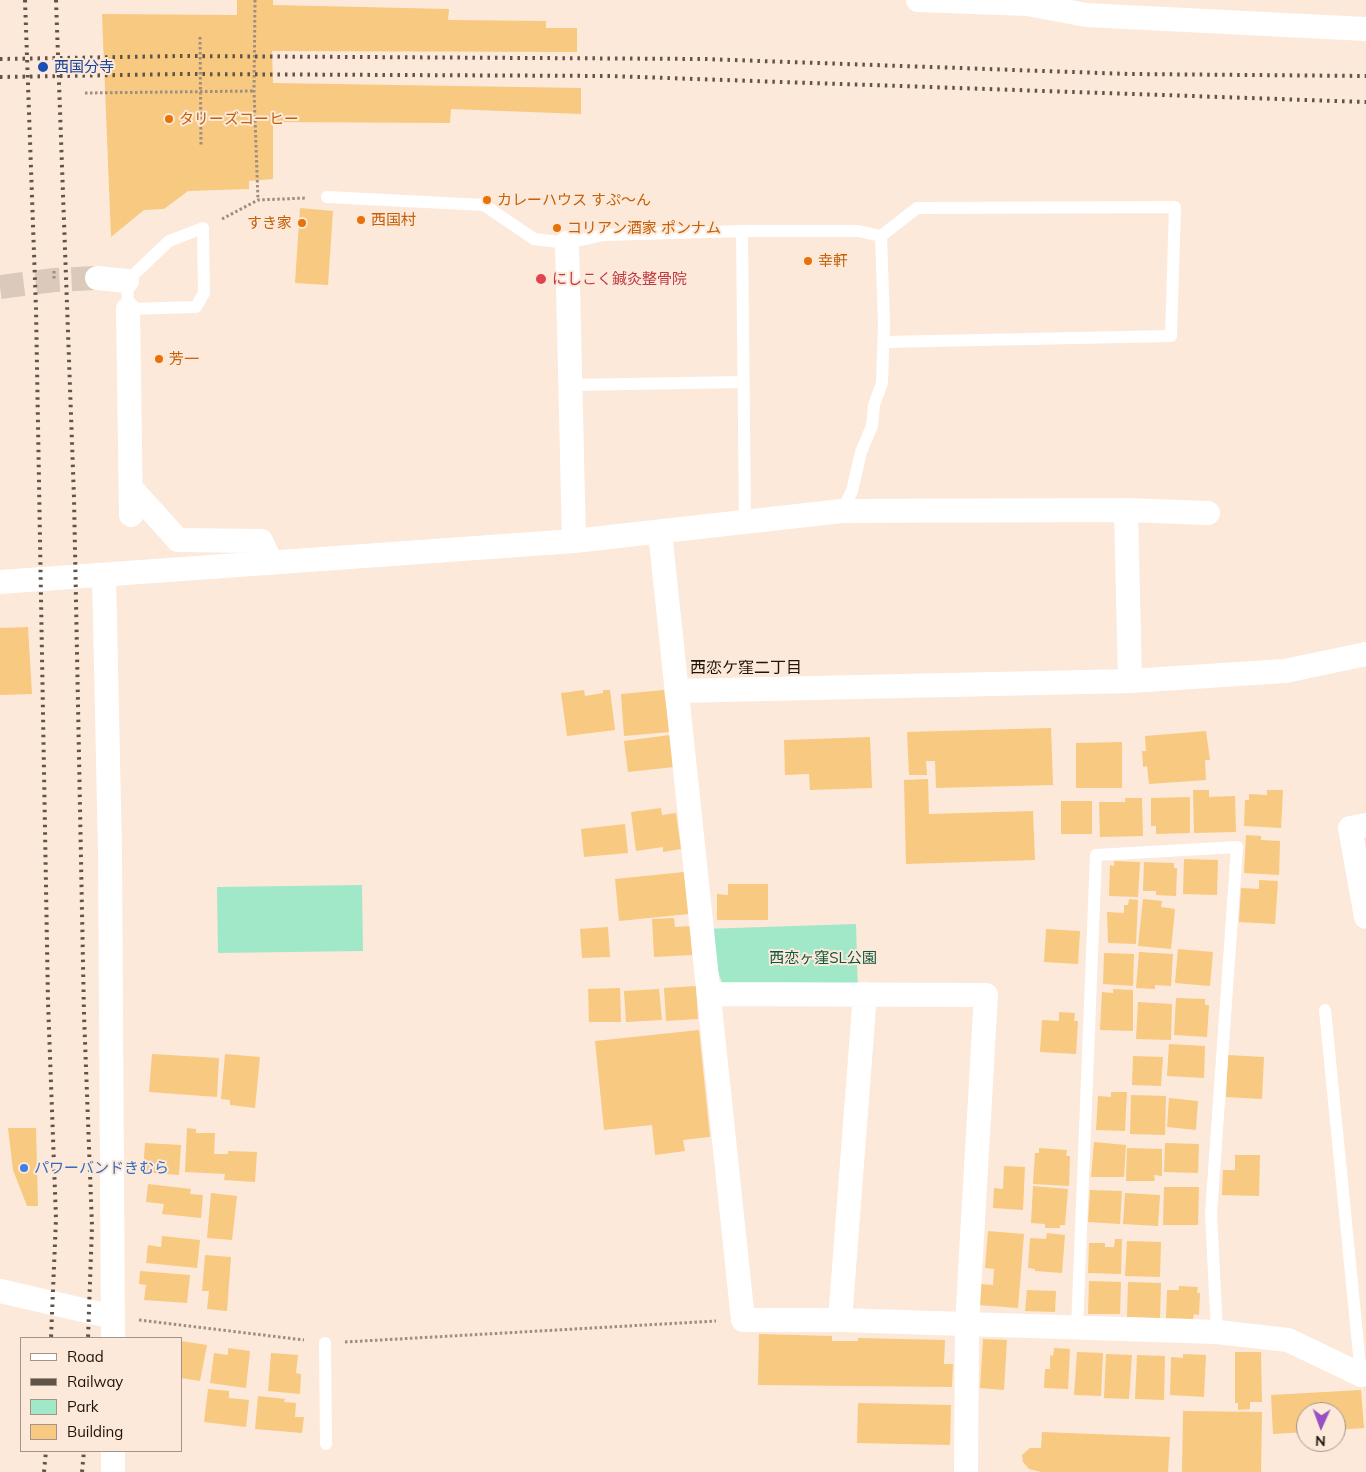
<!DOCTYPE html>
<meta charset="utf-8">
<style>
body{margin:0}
#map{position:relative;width:1366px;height:1472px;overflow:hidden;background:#fce9da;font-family:Mulish,sans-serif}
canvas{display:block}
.legend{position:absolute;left:20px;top:1337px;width:162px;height:115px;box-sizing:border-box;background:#fce9da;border:1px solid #a39487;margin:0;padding:6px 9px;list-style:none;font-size:15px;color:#1e140b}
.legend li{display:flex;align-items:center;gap:10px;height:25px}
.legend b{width:25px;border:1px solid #a39487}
.north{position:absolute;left:1296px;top:1402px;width:50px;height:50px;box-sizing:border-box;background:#fce9da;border:1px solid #a39487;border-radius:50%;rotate:182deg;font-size:14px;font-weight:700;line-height:20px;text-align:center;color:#1e140b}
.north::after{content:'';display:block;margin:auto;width:18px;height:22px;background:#9750c3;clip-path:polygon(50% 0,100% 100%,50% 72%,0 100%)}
</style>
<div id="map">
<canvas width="1366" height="1472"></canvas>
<ul class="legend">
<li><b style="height:6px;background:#fff"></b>Road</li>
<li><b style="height:6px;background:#605449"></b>Railway</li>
<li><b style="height:14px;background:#a0e8c7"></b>Park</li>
<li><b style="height:14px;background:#f8c980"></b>Building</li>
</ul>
<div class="north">N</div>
</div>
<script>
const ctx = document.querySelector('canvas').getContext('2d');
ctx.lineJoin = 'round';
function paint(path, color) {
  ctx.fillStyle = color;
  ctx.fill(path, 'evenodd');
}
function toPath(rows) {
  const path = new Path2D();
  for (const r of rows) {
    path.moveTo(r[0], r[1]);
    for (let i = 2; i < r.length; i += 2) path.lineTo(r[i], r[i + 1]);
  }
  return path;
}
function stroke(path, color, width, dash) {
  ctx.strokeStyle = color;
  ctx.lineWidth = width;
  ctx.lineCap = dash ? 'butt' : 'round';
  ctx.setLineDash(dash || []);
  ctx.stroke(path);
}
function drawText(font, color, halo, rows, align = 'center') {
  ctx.font = font + ' Mulish,"Noto Sans JP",sans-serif';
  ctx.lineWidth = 4;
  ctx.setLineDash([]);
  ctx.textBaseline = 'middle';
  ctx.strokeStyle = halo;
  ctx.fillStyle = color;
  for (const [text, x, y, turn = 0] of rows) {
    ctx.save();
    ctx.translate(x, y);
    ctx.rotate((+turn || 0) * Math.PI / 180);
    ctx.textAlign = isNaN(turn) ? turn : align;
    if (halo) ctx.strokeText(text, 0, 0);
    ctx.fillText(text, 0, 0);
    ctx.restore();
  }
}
paint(toPath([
 [362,885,363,951,218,953,217,887],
 [856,924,858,994,726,993,702,929]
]), '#a0e8c7');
paint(toPath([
 [237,0,273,0,273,5,449,9,448,20,546,21,546,28,577,28,577,52,272,51,273,83,581,88,581,114,451,109,450,123,273,122,273,179,249,181,249,189,188,191,164,209,144,210,111,237,102,14,237,15],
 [300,208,333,211,328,285,295,283],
 [28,627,32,694,0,695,0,628],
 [584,690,585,696,603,693,603,690,610,690,615,730,567,736,561,693],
 [664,690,670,732,624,736,621,694],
 [1051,728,1053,785,936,788,935,761,926,761,927,775,909,775,907,732],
 [1206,731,1210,760,1205,760,1206,780,1149,784,1147,766,1143,767,1142,751,1146,751,1145,736],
 [670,735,674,767,628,772,624,741],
 [870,737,872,788,810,790,809,774,785,775,784,740],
 [1122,742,1122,788,1076,788,1076,743],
 [928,779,929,814,1033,811,1035,860,906,864,904,780],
 [1193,790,1209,790,1209,797,1235,796,1236,832,1194,833],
 [1267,790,1283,790,1281,828,1244,826,1245,800,1249,800,1249,794,1267,795],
 [1190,797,1190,833,1156,834,1156,826,1151,826,1151,798],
 [1125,798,1142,798,1143,836,1100,837,1099,802,1125,802],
 [1061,801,1092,801,1092,834,1061,834],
 [661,808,662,815,676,813,681,849,663,852,663,847,636,851,631,812],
 [625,824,628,853,584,857,581,829],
 [1246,835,1261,836,1261,840,1280,841,1279,875,1244,873],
 [1184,859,1218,860,1217,895,1183,894],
 [1114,861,1140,862,1138,897,1109,896,1110,865,1114,866],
 [1144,862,1174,863,1174,868,1177,868,1176,896,1156,895,1156,891,1143,891],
 [684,872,689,914,619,921,615,879],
 [1259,880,1278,881,1275,924,1239,922,1241,888,1259,889],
 [728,884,768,884,768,920,717,920,717,894,728,895],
 [1129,899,1138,900,1136,944,1108,943,1107,912,1124,913,1124,905,1128,905],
 [1143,899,1162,901,1161,907,1175,909,1171,949,1138,946],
 [674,918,675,927,691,926,692,955,654,957,652,919],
 [608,927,610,957,582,958,580,929],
 [1046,929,1080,931,1078,964,1044,962],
 [1178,949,1213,952,1210,986,1175,983],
 [1139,952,1173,954,1171,986,1155,985,1155,989,1136,988],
 [1104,953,1134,954,1133,986,1103,984],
 [696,986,698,1019,666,1021,664,988],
 [620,988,621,1022,589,1022,588,989],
 [659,989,662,1020,626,1022,624,991],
 [1113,989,1133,990,1133,1031,1100,1030,1102,992,1113,993],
 [1176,998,1205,999,1205,1005,1209,1005,1207,1037,1174,1035],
 [1138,1002,1172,1004,1171,1040,1136,1039],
 [1059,1012,1075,1013,1074,1021,1078,1021,1076,1054,1040,1052,1042,1020,1059,1021],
 [699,1030,710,1137,683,1140,685,1151,655,1155,652,1125,604,1130,595,1041],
 [1169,1044,1205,1046,1204,1078,1167,1076],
 [152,1054,219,1058,217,1097,149,1092],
 [225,1054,260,1057,255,1108,230,1105,230,1100,221,1099],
 [1228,1055,1264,1057,1262,1099,1226,1097],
 [1133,1056,1163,1057,1161,1086,1132,1085],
 [1111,1092,1127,1092,1125,1131,1096,1130,1098,1096,1111,1097],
 [1131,1095,1166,1096,1165,1135,1130,1134],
 [1169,1098,1198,1101,1196,1130,1167,1127],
 [8,1128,36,1128,38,1206,27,1206,13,1170],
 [187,1128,196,1129,196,1133,215,1133,214,1154,228,1154,228,1151,257,1152,255,1182,224,1180,225,1174,185,1172],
 [1094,1142,1126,1145,1124,1177,1091,1177],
 [145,1143,181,1145,179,1175,143,1172],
 [1165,1143,1199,1144,1198,1173,1164,1172],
 [1039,1148,1067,1150,1066,1156,1070,1156,1069,1186,1033,1184,1035,1153,1039,1153],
 [1127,1148,1162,1149,1162,1176,1154,1175,1155,1181,1126,1181],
 [1235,1155,1260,1155,1259,1196,1222,1195,1223,1170,1235,1170],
 [1004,1166,1025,1167,1023,1210,993,1208,994,1188,1003,1189],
 [148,1184,191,1189,190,1194,203,1195,201,1218,162,1214,164,1204,146,1202],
 [1033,1186,1068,1189,1065,1225,1060,1225,1060,1228,1045,1228,1045,1224,1031,1223],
 [1164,1187,1199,1187,1198,1225,1163,1225],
 [1090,1190,1122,1191,1120,1224,1088,1222],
 [211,1193,237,1196,232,1240,207,1238],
 [1125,1193,1160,1195,1158,1226,1123,1224],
 [988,1231,1024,1234,1018,1308,978,1305,980,1284,993,1285,994,1269,985,1268],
 [1047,1233,1065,1235,1062,1273,1035,1271,1035,1269,1028,1268,1030,1238,1046,1239],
 [162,1236,200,1240,197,1268,146,1263,148,1245,161,1247],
 [1115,1239,1122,1239,1121,1274,1088,1273,1089,1243,1105,1243,1105,1247,1114,1247],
 [1127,1241,1161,1242,1160,1277,1125,1276],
 [205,1255,231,1257,227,1311,207,1309,209,1291,202,1291],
 [140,1271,190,1275,187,1303,144,1300,146,1285,139,1284],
 [1089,1281,1121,1282,1120,1314,1088,1314],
 [1128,1282,1161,1283,1160,1318,1127,1317],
 [1179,1286,1198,1287,1197,1293,1200,1293,1199,1315,1194,1314,1193,1319,1166,1318,1167,1290,1179,1290],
 [1027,1290,1056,1291,1055,1312,1025,1311],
 [759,1334,832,1336,832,1341,858,1341,858,1338,945,1340,944,1364,953,1364,952,1387,758,1385],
 [983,1339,1007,1340,1004,1390,980,1388],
 [181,1341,207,1345,200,1381,181,1378],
 [228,1348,250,1351,246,1388,210,1383,214,1353,228,1355],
 [1054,1348,1070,1349,1068,1389,1044,1388,1045,1369,1050,1369,1050,1355,1053,1356],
 [1077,1352,1103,1353,1101,1396,1074,1395],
 [1235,1352,1261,1352,1262,1402,1250,1402,1250,1409,1238,1410,1238,1403,1235,1403],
 [271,1353,298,1355,296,1373,301,1374,300,1394,268,1391],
 [1106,1354,1132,1355,1129,1399,1104,1398],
 [1183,1354,1206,1355,1204,1397,1170,1395,1171,1357,1183,1358],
 [1137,1355,1165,1356,1164,1400,1135,1399],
 [208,1389,229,1391,229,1398,249,1400,246,1427,204,1422],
 [1361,1390,1364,1428,1336,1430,1336,1412,1306,1412,1306,1432,1273,1434,1271,1395],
 [258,1396,285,1399,284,1402,296,1403,295,1417,304,1417,302,1433,255,1429],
 [858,1403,951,1405,950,1445,857,1443],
 [1183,1411,1262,1412,1261,1472,1182,1472],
 [1042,1432,1170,1437,1168,1472,1041,1472,1029,1469,1023,1462,1022,1455,1030,1448,1041,1448]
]), '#f8c980');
stroke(toPath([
 [0,287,54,280,97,278]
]), '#dbc9bb', 24, [24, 12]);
stroke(toPath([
 [255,0,254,91,258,200],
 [200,37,201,145],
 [85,93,254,91],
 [222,219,258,200,306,198],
 [54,271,54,280],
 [139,1320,304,1340],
 [345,1342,716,1321]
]), '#9d8e81', 3, [2.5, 2.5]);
stroke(toPath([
 [327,197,484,205,534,239,567,243,604,235,742,231,858,231,881,236],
 [203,228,204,293,196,307,128,309,127,281,169,241,203,228],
 [742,231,745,523],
 [881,236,917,208,1175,207,1171,336,884,342],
 [570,385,742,382],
 [842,511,852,491,861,452,872,426,874,405,882,383,884,323,881,236],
 [1325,1010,1361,1375],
 [1077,1328,1096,855,1237,847,1211,1214,1217,1332],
 [325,1343,326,1444]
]), '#fff', 12);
stroke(toPath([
 [918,0,1028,4,1086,15,1366,29],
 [567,243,574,541],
 [97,278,127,281],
 [128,309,131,515],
 [131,488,178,540,261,541,271,562],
 [1126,510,1130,681],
 [660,532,743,1320,840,1320,1217,1332,1288,1340,1361,1375,1366,1374],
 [104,575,110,851,113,1338],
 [0,582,574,541,842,511,1126,510,1208,513],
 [677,691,1130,681,1285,671,1366,654],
 [1366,825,1350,828,1366,917],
 [709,994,986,995,967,1324,966,1472],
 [0,1291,113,1317],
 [840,1320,865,994],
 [113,1472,113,1451]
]), '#fff', 24);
stroke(toPath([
 [25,0,36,309,48,1002,56,1219,51,1338],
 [56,0,74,498,84,1015,92,1226,88,1338],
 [0,59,182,56,704,59,1129,74,1366,76],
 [0,77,182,74,608,76,1366,102],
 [44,1472,46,1451],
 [82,1472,84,1451]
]), '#605449', 4, [2.5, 5]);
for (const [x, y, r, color] of [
 [43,67,6,"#1a4fb4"],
 [169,119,5,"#e8710a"],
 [487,200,5,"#e8710a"],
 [361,220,5,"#e8710a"],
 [302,223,5,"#e8710a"],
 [557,228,5,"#e8710a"],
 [808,261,5,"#e8710a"],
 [541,279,6,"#e0444e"],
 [159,359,5,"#e8710a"],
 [24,1168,5,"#3f7fe0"]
]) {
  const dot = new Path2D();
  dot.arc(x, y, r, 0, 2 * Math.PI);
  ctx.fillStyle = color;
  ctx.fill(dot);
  stroke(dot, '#fce9da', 2);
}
drawText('15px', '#164399', '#fce9da', [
 ["西国分寺",54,67]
], 'left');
drawText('15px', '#c56008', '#fce9da', [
 ["タリーズコーヒー",179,119],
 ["カレーハウス すぷ〜ん",497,200],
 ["西国村",371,220],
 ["すき家",292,223,"right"],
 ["コリアン酒家 ポンナム",567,228],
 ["幸軒",818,261],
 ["芳一",169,359]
], 'left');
drawText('15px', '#be3a42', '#fce9da', [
 ["にしこく鍼灸整骨院",552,279]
], 'left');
drawText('15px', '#0c573e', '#fce9da', [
 ["西恋ヶ窪SL公園",823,958]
]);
drawText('15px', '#366cbe', '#fce9da', [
 ["パワーバンドきむら",34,1168]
], 'left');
drawText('16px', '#1e140b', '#fce9da', [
 ["西恋ケ窪二丁目",746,668]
]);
</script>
